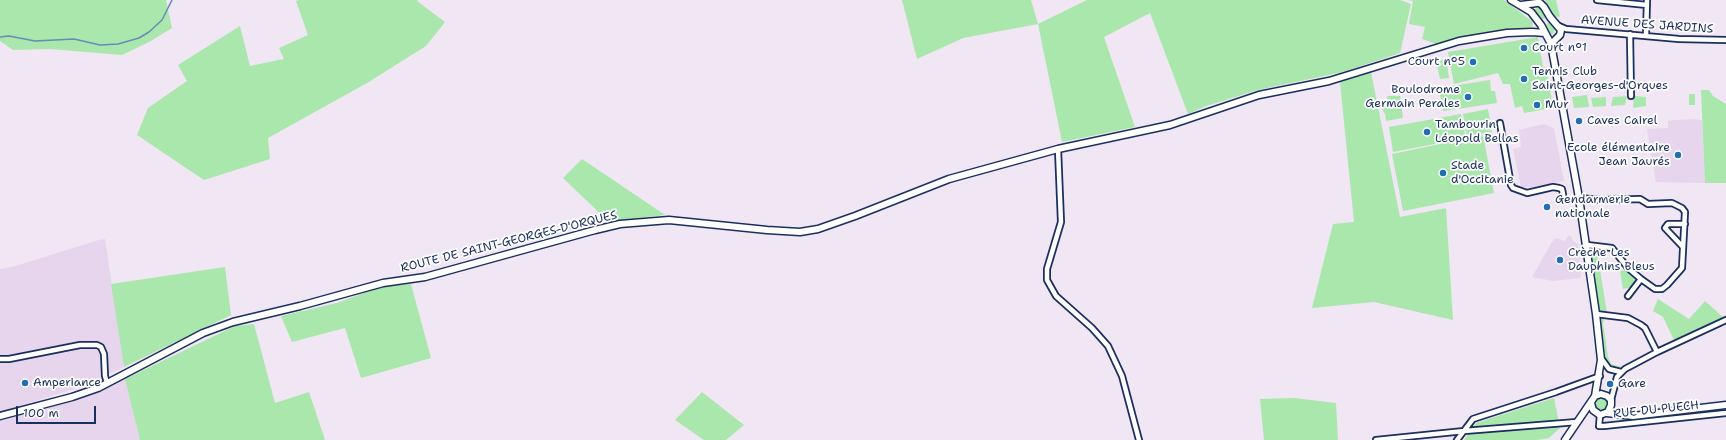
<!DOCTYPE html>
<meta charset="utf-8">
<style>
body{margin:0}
#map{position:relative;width:1726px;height:440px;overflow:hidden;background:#f0e6f4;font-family:"Shantell Sans",sans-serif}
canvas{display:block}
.scale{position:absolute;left:16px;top:406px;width:80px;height:18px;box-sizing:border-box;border:2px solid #1b2f5e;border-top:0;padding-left:5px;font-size:12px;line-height:14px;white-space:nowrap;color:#1b2f5e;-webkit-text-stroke:3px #fff;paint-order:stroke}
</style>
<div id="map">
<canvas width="1726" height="440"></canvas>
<div class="scale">100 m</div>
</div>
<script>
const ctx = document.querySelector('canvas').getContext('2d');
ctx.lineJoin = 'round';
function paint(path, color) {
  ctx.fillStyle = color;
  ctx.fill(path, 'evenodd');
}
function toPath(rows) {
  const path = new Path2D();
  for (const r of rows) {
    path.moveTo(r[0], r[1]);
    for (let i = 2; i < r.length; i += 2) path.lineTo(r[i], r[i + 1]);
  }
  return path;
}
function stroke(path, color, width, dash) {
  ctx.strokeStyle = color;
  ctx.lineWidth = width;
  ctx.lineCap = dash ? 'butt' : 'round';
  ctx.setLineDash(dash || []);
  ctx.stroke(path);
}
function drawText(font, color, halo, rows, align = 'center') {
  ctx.font = font + ' "Shantell Sans",sans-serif';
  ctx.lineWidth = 3.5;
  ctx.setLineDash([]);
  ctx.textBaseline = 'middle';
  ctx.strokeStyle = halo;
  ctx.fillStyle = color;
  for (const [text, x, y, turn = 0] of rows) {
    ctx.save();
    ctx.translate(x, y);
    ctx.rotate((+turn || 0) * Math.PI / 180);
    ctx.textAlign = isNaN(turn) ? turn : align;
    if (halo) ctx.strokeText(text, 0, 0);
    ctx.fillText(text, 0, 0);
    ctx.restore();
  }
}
paint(toPath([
 [1697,119,1698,120,1702,120,1705,183,1656,182,1647,129,1668,128,1668,121,1674,120],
 [1544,124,1554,128,1564,181,1533,187,1521,187,1513,149,1521,147,1519,130],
 [1570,235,1573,241,1579,245,1581,278,1553,281,1532,277,1552,242,1556,238,1565,241,1567,237],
 [105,239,124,367,80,387,0,412,0,269,12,267,99,240],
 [125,379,140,440,0,440,0,419,73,400]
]), '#e6d5ec');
paint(toPath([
 [0,0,166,0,172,28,149,42,122,55,50,49,13,50,0,41],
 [299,0,418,0,417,1,445,22,426,46,367,83,268,138,270,159,204,180,137,135,148,108,187,81,178,65,240,26,250,66,284,59,279,48,308,35,296,1],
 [902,0,1031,0,1038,24,1087,0,1400,0,1411,4,1400,53,1343,72,1258,90,1206,106,1188,114,1150,13,1104,37,1135,127,1062,142,1038,24,963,38,917,59],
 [1408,0,1504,0,1533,22,1532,27,1462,37,1436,44,1422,39,1425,27,1409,24,1413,1],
 [1545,0,1556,0,1560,17,1553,16],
 [1537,7,1540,8,1544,15,1545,18,1543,19,1535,12,1534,10],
 [1548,22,1555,29,1553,34,1548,34,1546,25],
 [1538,37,1543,67,1546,67,1553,108,1524,113,1522,106,1515,108,1510,84,1503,84,1498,73,1454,84,1448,52],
 [1446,59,1449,78,1440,79,1436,61],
 [1371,72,1400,217,1446,208,1453,320,1374,302,1312,308,1333,224,1354,222,1340,82],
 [1490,80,1491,91,1495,91,1497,103,1443,111,1439,88],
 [1701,90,1709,90,1713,96,1726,104,1726,183,1705,183],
 [1689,94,1695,94,1695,105,1689,105],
 [1587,95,1589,107,1574,108,1572,97],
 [1387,96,1400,96,1403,118,1386,121,1385,114,1382,109,1382,103,1388,101],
 [1627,96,1625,105,1611,106,1613,97],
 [1634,96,1646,97,1646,106,1633,108],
 [1606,97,1606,106,1593,107,1591,98],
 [1488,109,1492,132,1467,137,1463,114],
 [1461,114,1466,138,1393,152,1389,127],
 [1483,135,1494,193,1403,211,1392,154],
 [582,159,665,215,609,222,563,178],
 [1595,248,1604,250,1599,253,1598,258,1607,313,1598,312,1590,252],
 [225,267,231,315,124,367,111,284],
 [1626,270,1636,279,1633,287,1623,289,1620,271],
 [411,284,431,358,361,378,345,328,292,342,281,316,337,303,383,286],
 [1658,299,1689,319,1705,301,1723,317,1674,340,1663,317,1653,311],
 [1602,317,1606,317,1604,319,1603,323,1608,357,1611,364,1622,367,1617,370,1611,367,1604,357,1599,319],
 [254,324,275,403,309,392,325,440,140,440,125,379,235,326],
 [702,392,744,425,726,440,704,440,675,420],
 [1598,396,1606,397,1610,404,1604,412,1596,411,1593,400],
 [1294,398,1336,403,1338,440,1264,440,1260,399],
 [1554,398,1560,428,1549,438,1538,440,1464,440,1476,423]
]), '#aae7ad');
stroke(toPath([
 [0,37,9,36,35,41,74,39,100,45,118,44,139,38,149,32,162,20,172,0]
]), '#678ab7', 1.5);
const street = toPath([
 [1597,0,1647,5],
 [1559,26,1566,29,1679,39,1726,40],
 [1630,34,1631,96],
 [1646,36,1647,0],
 [1500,123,1511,185,1513,188,1527,193,1553,187,1559,188,1562,189,1564,200],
 [1058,149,1061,222,1047,269,1047,280,1056,296,1092,328,1108,346,1122,376,1139,440],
 [1579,198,1602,200,1640,199,1648,204,1672,203,1682,208,1685,212,1682,268,1667,285,1662,289,1655,289,1641,279,1628,268,1612,248,1587,245],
 [1683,247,1665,228,1668,224,1685,224],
 [1628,296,1641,279],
 [1596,314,1628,318,1641,325,1645,328,1657,352],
 [1601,358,1609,369,1621,372],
 [0,359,9,359,80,345,97,345,101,347,104,354,105,376,107,383],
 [1611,400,1617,377,1625,369,1657,352,1726,320],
 [1600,415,1599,426,1604,426,1726,413],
 [1376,440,1464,431,1577,422],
 [1457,440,1473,419,1556,392,1600,376]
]);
const secondary = toPath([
 [1511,0,1531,12,1541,25,1551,44,1579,198,1596,314,1601,360,1595,396],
 [1521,5,1537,3,1540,3,1544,7,1550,17,1561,30,1560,35,1551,44],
 [1607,413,1633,416,1726,405],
 [0,416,72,397,98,388,203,333,233,322,300,306,383,283,425,277,595,230,620,224,669,220,767,230,800,232,818,229,855,216,949,179,1058,149,1170,125,1259,95,1329,81,1459,41,1507,33,1532,32,1545,33],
 [1565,440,1595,396,1601,394,1607,396,1611,400,1611,405,1608,412,1600,415,1593,410,1591,403]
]);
stroke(street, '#1b2f5e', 8);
stroke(secondary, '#1b2f5e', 9);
stroke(street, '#fff', 4.5);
stroke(secondary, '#fff', 6);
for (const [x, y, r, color] of [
 [1524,48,4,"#1f6fb2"],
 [1473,62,4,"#1f6fb2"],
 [1524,79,4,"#1f6fb2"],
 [1468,97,4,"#1f6fb2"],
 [1537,105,4,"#1f6fb2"],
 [1579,121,4,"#1f6fb2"],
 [1427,132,4,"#1f6fb2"],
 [1678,155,4,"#1f6fb2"],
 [1443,173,4,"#1f6fb2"],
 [1547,207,4,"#1f6fb2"],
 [1560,260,4,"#1f6fb2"],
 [25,383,4,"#1f6fb2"],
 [1610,384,4,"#1f6fb2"]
]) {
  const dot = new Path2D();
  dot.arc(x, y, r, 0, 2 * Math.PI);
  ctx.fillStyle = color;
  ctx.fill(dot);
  stroke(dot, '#fff', 1.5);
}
drawText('12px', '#1b2f5e', '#fff', [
 ["AVENUE DES JARDINS",1647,25,4],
 ["ROUTE DE SAINT-GEORGES-D'ORQUES",509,242,-14],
 ["RUE DU PUECH",1656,410,-6]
]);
drawText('12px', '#1b2f5e', '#fff', [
 ["Court n°1",1532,48],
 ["Court n°5",1465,62,"right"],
 ["Tennis Club",1532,72],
 ["Saint-Georges-d'Orques",1532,86],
 ["Boulodrome",1460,90,"right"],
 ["Germain Perales",1460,104,"right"],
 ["Mur",1545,105],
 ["Caves Cairel",1587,121],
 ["Tambourin",1435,125],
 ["Léopold Bellas",1435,139],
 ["Ecole élémentaire",1670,148,"right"],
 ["Jean Jaurés",1670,162,"right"],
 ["Stade",1451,166],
 ["d'Occitanie",1451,180],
 ["Gendarmerie",1555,200],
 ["nationale",1555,214],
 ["Crèche Les",1568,253],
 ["Dauphins Bleus",1568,267],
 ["Amperiance",33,383],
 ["Gare",1618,384]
], 'left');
</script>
